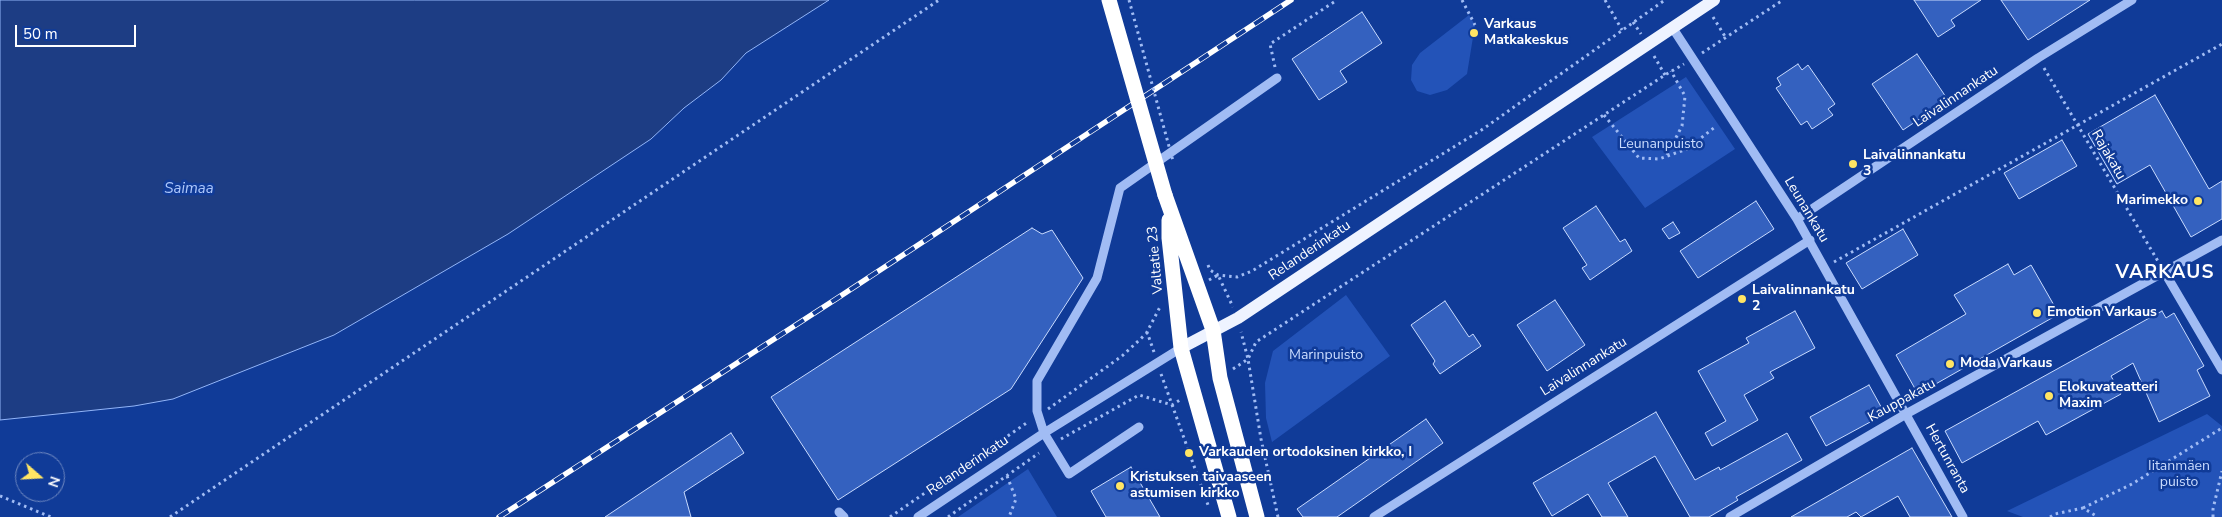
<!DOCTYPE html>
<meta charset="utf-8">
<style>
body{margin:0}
#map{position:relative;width:2222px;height:517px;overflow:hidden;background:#103b98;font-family:"Nunito Sans",sans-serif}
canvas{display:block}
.north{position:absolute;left:15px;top:452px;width:50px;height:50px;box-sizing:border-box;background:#103b98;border:1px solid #7089c1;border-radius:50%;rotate:109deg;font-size:14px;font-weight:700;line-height:20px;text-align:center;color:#fff}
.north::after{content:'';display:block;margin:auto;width:18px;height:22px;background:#ffe564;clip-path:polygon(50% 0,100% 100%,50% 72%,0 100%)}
.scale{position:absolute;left:15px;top:25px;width:121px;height:22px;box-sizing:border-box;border:2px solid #fff;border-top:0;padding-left:6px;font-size:15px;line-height:18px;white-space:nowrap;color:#fff;-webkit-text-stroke:4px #103b98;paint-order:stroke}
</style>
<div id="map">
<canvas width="2222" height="517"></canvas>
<div class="north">N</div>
<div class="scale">50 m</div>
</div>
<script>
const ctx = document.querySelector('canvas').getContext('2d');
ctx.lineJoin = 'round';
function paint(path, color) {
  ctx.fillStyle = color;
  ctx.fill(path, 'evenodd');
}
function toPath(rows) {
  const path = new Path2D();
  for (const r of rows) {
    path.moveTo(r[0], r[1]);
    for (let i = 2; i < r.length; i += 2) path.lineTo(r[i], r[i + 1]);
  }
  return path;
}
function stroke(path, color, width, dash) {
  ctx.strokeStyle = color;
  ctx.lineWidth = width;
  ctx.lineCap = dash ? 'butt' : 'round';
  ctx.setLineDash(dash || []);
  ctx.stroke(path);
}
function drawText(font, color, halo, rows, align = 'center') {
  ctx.font = font + ' "Nunito Sans",sans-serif';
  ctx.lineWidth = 5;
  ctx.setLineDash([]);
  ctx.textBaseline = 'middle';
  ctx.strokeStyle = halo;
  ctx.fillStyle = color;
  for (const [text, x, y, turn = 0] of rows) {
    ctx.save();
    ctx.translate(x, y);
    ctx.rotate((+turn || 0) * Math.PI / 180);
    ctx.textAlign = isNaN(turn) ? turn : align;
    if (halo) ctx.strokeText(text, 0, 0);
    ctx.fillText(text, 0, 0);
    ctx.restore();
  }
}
paint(toPath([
 [1469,15,1475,25,1467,74,1447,90,1430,95,1417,91,1411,80,1412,65,1420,53],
 [1686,77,1735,149,1645,208,1592,137],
 [1346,295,1390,356,1272,442,1266,418,1265,383,1273,351],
 [2207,414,2222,426,2222,517,2023,517,2007,511],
 [1028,469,1057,517,958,517]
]), '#2353b8');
const water = toPath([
 [0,0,829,0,746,53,721,80,684,108,651,139,508,234,334,335,173,399,134,406,0,420,0,0]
]);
paint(water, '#1d3d84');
stroke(water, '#92b5f8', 1);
const building = toPath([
 [1914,0,1981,0,1951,20,1955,26,1938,37,1914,0],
 [2001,0,2090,0,2028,40,2001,0],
 [1362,12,1382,43,1340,71,1347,82,1319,100,1292,59,1362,12],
 [1917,54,1948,100,1903,130,1872,84,1917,54],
 [1798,64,1802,70,1808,65,1835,104,1828,109,1833,115,1812,129,1807,121,1801,125,1776,88,1781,85,1777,78,1798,64],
 [2155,95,2209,189,2222,181,2222,219,2191,237,2150,165,2117,184,2088,134,2155,95],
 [2062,140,2077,166,2019,199,2004,173,2062,140],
 [1756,201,1774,229,1698,278,1680,251,1756,201],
 [1596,206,1620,242,1625,239,1632,251,1590,280,1582,268,1587,265,1563,228,1596,206],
 [1673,222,1680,233,1669,239,1662,229,1673,222],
 [1032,228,1042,234,1052,230,1083,278,1011,389,838,500,771,397,1032,228],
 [1903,229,1918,255,1862,289,1846,263,1903,229],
 [2008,264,2014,275,2031,265,2059,314,1918,394,1896,355,1966,314,1954,295,2008,264],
 [1555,300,1585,345,1547,371,1517,325,1555,300],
 [1445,301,1469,337,1473,334,1481,346,1440,374,1433,364,1435,361,1411,325,1445,301],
 [1795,311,1815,348,1770,372,1774,378,1744,395,1758,420,1712,446,1705,433,1726,421,1698,371,1749,343,1746,338,1795,311],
 [2162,311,2166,318,2174,313,2204,366,2197,370,2210,396,2159,422,2133,363,2111,376,2121,394,2046,435,2038,421,1962,463,1945,431,2162,311],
 [1869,385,1885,414,1826,446,1810,417,1869,385],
 [1656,412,1695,480,1719,467,1720,470,1787,433,1802,460,1736,497,1738,500,1709,517,1690,517,1655,456,1608,483,1628,517,1602,517,1588,494,1552,516,1533,483,1656,412],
 [1426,419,1443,443,1337,517,1303,517,1297,509,1426,419],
 [731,433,744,453,684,492,691,517,605,517,731,433],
 [1912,448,1952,517,1910,517,1898,496,1861,517,1856,512,1847,517,1791,517,1912,448],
 [1131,467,1160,517,1106,517,1091,491,1131,467]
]);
paint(building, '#3461bf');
stroke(building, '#c9dbfe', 1);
stroke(toPath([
 [1462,0,1475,25],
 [1605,0,1622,30],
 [1713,17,1726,38],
 [1633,22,1641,34],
 [1702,53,1783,0],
 [1654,56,1665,75],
 [1275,67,1270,44,1337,0],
 [2044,68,2159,263],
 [1604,115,1639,158,1659,159,1687,149,1715,127],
 [1667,155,1682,126,1685,96,1671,71],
 [1834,262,2222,44],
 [1208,265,1210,270,1218,275,1237,277,1252,271,1483,129,1665,0],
 [1209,280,1218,275,1233,307],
 [1154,352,1147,332,1161,305],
 [1233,369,1248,359,1241,332],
 [1161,374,1208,505],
 [1048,409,1122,356,1148,332],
 [1061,439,1139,395,1172,405,1180,400],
 [1007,476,1016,499,1009,517],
 [0,496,51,517],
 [2083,508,2132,484,2222,428],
 [170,517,939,0],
 [890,517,1028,422],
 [948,517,1039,453],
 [1278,517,1261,439,1248,359,1256,342,1665,75,1684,64],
 [2050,517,2055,514,2083,508,2098,517],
 [2213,517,2213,509,2222,471]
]), '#a1bcf4', 3, [2.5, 4]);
stroke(toPath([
 [1672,27,1797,219,1963,517],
 [1797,219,2038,58,2132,0],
 [2165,273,2222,370],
 [1139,427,1069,474,1044,433,1037,411,1037,381,1097,278,1120,188,1277,78],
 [839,512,844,517],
 [918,517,1044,433,1181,348],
 [1374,517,1810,240],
 [1730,517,1906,414,2222,240]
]), '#a1bcf4', 9);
stroke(toPath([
 [1181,348,1238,318,1714,0]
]), '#eef3ff', 12);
stroke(toPath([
 [1165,195,1213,330,1220,378,1257,517],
 [1169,220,1169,238,1181,348,1229,517]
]), '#fff', 15);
const rail = toPath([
 [499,517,836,299,1291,0]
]);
stroke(rail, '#fff', 5.5);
stroke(rail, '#103b98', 4, [11]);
stroke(toPath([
 [1129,0,1173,161]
]), '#a1bcf4', 3, [2.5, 4]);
stroke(toPath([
 [1109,0,1165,195]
]), '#fff', 15);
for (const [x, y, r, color] of [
 [1474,33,5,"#ffe564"],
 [1853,164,5,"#ffe564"],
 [2198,201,5,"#ffe564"],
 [1742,299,5,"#ffe564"],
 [2037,313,5,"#ffe564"],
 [1950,364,5,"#ffe564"],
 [2049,396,5,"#ffe564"],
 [1189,453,5,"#ffe564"],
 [1120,486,5,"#ffe564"]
]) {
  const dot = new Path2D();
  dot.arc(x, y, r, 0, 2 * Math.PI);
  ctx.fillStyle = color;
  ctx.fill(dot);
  stroke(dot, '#103b98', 2);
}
drawText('bold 14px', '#fff', '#103b98', [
 ["Varkaus",1484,25],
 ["Matkakeskus",1484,41],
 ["Laivalinnankatu",1863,156],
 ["3",1863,172],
 ["Marimekko",2188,201,"right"],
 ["Laivalinnankatu",1752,291],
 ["2",1752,307],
 ["Emotion Varkaus",2047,313],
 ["Moda Varkaus",1960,364],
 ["Elokuvateatteri",2059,388],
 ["Maxim",2059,404],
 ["Varkauden ortodoksinen kirkko, I",1199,453],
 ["Kristuksen taivaaseen",1130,478],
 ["astumisen kirkko",1130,494]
], 'left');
drawText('14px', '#fff', '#103b98', [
 ["Laivalinnankatu",1956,97,-34],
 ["Rajakatu",2108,155,60],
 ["Leunankatu",1806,210,59],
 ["Relanderinkatu",1310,251,-34],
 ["Valtatie 23",1156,260,-95],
 ["Laivalinnankatu",1584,367,-32],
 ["Kauppakatu",1902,401,-29],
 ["Hertunranta",1947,459,61],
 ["Relanderinkatu",968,466,-34]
]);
drawText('14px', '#c9dbfe', '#103b98', [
 ["Leunanpuisto",1661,145],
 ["Marinpuisto",1326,356],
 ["Iitanmäen",2179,467],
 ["puisto",2179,483]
]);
drawText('italic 15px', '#adc7fb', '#103b98', [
 ["Saimaa",189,189]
]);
ctx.letterSpacing = '1px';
drawText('bold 19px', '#fff', '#103b98', [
 ["VARKAUS",2165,273]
]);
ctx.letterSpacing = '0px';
</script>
